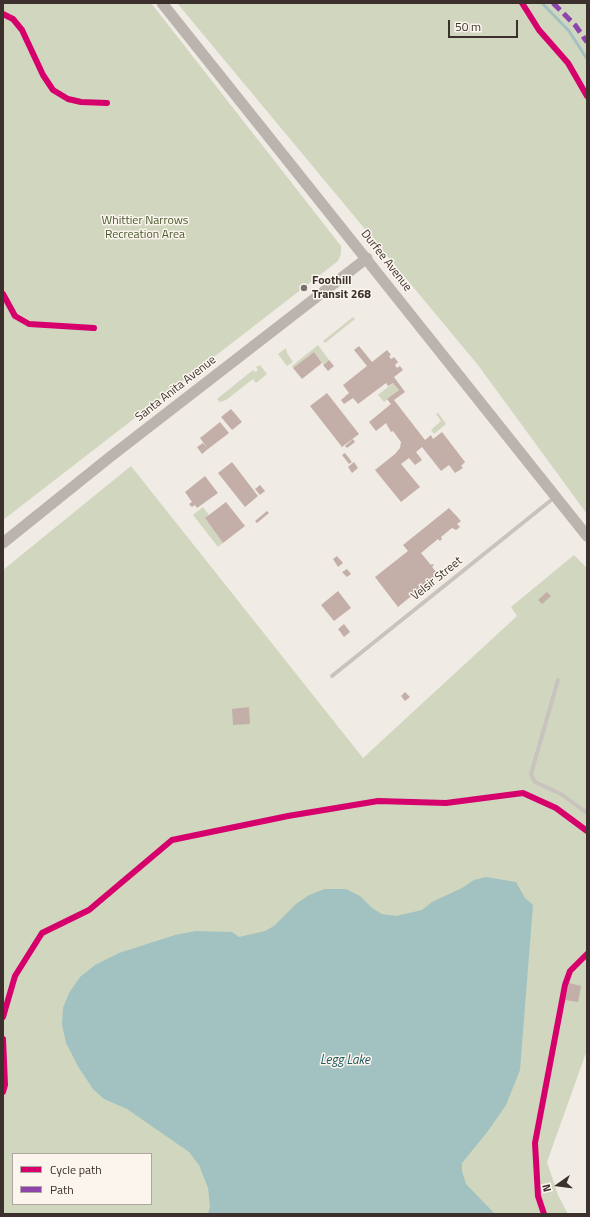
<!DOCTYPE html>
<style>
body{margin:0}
#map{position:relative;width:590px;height:1217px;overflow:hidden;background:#f0ebe5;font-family:"Titillium Web",sans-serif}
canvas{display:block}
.frame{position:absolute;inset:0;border:4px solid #3b302b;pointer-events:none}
.legend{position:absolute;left:12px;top:1153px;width:140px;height:52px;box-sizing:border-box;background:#fbf5ee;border:1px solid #aea6a0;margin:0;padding:5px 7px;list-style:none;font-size:12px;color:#3b302b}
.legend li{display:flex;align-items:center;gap:8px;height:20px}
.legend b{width:20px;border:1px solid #aea6a0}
.north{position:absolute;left:538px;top:1165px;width:40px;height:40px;-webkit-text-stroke:3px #fbf5ee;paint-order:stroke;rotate:256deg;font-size:11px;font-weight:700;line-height:16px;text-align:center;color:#3b302b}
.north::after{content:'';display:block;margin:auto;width:14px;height:18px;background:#3b302b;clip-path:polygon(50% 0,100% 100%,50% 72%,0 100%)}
.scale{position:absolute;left:448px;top:20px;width:70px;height:18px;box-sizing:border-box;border:2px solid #3b302b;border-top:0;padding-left:5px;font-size:12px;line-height:14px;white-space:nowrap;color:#3b302b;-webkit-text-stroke:3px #fbf5ee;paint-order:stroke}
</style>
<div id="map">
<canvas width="590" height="1217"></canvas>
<div class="frame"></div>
<ul class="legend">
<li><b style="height:5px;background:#d6006c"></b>Cycle path</li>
<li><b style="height:5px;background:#8e44ad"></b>Path</li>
</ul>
<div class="north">N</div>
<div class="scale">50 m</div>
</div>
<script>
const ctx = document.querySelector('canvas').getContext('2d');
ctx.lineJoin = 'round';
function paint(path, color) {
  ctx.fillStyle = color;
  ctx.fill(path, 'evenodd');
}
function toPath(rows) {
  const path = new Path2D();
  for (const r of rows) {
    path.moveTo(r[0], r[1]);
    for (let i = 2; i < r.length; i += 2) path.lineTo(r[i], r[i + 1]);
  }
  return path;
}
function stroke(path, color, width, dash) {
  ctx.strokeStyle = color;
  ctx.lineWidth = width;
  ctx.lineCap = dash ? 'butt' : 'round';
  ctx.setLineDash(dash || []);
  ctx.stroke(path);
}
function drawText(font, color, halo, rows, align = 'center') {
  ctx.font = font + ' "Titillium Web",sans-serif';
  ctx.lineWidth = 3;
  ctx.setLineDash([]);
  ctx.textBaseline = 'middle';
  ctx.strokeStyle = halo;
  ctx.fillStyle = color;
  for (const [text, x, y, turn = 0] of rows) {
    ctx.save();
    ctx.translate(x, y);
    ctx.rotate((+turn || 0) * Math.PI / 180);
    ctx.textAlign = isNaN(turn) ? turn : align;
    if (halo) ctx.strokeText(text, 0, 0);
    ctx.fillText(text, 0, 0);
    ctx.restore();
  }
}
paint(toPath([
 [3,3,151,3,341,246,341,254,338,261,3,520],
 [177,3,587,3,587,514,478,365],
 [353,317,355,319,325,343,323,341],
 [318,345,329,360,323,364,314,352,293,368,292,366],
 [286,348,287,353,293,362,287,366,278,354],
 [260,365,267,374,256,383,253,379,226,400,220,402,217,399,253,370,255,372,258,370,256,367],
 [393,383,399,390,384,402,378,395],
 [438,413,446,424,434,434,431,430,441,421,436,414],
 [131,466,363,758,517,616,511,607,574,555,587,568,587,1050,547,1162,558,1195,568,1214,3,1214,3,570],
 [13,1154,151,1154,151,1204,13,1204],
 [203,507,209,515,205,518,223,543,218,547,193,515]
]), '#d1d6bf');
paint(toPath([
 [486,877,516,882,525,898,533,905,520,1070,506,1105,488,1131,462,1163,462,1171,466,1184,495,1214,208,1214,210,1206,208,1188,199,1165,189,1152,127,1109,104,1099,93,1089,79,1068,66,1043,62,1024,63,1008,69,993,80,977,95,965,119,953,175,935,196,931,232,932,239,937,265,931,274,926,296,904,309,895,325,889,346,889,360,896,372,908,382,914,396,916,422,910,432,902,462,888,474,880]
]), '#a1c2c1');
stroke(toPath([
 [542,3,569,31,587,59]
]), '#a1c2c1', 3);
paint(toPath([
 [359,346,372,362,387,350,391,355,389,356,391,359,394,357,398,362,395,365,397,368,400,366,403,370,394,377,405,392,394,400,425,440,431,435,433,439,442,432,465,462,461,466,463,468,455,473,449,465,441,471,422,447,416,452,422,460,415,465,409,458,401,464,420,487,401,502,375,470,395,454,400,448,401,442,393,431,391,432,386,423,376,431,369,422,391,404,387,399,399,390,393,383,388,386,386,383,358,404,353,398,344,404,341,400,349,393,343,385,367,366,354,350],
 [314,352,322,363,302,379,293,368],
 [329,360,334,366,328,371,323,365],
 [327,393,359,434,342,447,310,406],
 [231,409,242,422,232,430,221,417],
 [220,422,229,433,208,449,200,438],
 [353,439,355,442,347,448,345,446],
 [203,443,208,449,202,454,197,447],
 [345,453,352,462,349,464,342,455],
 [232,462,258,496,245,507,218,473],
 [354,462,358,468,352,473,348,467],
 [205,476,218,493,197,508,195,505,192,507,189,504,192,502,185,492],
 [260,485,265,491,260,495,255,489],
 [226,502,245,526,223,543,205,518],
 [449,508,461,521,457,524,460,527,456,530,452,528,441,537,442,539,440,541,438,539,421,553,431,565,432,564,434,565,432,567,438,574,398,607,375,577,408,551,403,545],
 [267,511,269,513,257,523,255,521],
 [337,556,343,563,338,567,333,559],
 [347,569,351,574,347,577,342,572],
 [338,591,351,608,334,621,321,605],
 [547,592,551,596,542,604,538,600],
 [344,624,350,632,344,637,338,629],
 [405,692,410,697,405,701,401,696],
 [249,707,250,724,233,725,232,709],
 [569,983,581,986,578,1002,565,1000]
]), '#c3afa7');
stroke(toPath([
 [332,676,555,497],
 [558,680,531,774,535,782,561,794,587,813]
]), '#c9c3be', 4);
stroke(toPath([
 [162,3,587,536],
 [3,543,110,457,367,258]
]), '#bab3ae', 11);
stroke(toPath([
 [553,3,575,25,587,42]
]), '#8e44ad', 5, [10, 5]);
stroke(toPath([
 [522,3,539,30,568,63,587,96],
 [3,14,13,19,22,30,43,75,53,90,68,99,81,102,107,103],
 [3,294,15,316,29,324,94,328],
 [3,1017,15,976,42,933,89,910,172,840,288,816,378,801,446,803,523,793,556,808,587,831],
 [3,1039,5,1085,3,1092],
 [544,1214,538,1196,535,1143,565,985,570,971,587,954]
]), '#d6006c', 6);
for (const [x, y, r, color] of [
 [304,288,4,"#7a716c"]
]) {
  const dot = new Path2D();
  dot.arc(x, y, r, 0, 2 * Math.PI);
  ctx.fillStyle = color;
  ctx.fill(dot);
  stroke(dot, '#fbf5ee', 1.5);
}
drawText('12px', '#4a5a2e', '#fbf5ee', [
 ["Whittier Narrows",145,221],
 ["Recreation Area",145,235]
]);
drawText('12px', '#3b302b', '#fbf5ee', [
 ["Durfee Avenue",386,261,52],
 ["Santa Anita Avenue",176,389,-38],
 ["Velsir Street",437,579,-39]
]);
drawText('bold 12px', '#3b302b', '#fbf5ee', [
 ["Foothill",312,281],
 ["Transit 268",312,295]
], 'left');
drawText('italic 13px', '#1f5a5e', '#fbf5ee', [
 ["Legg Lake",345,1061]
]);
</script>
